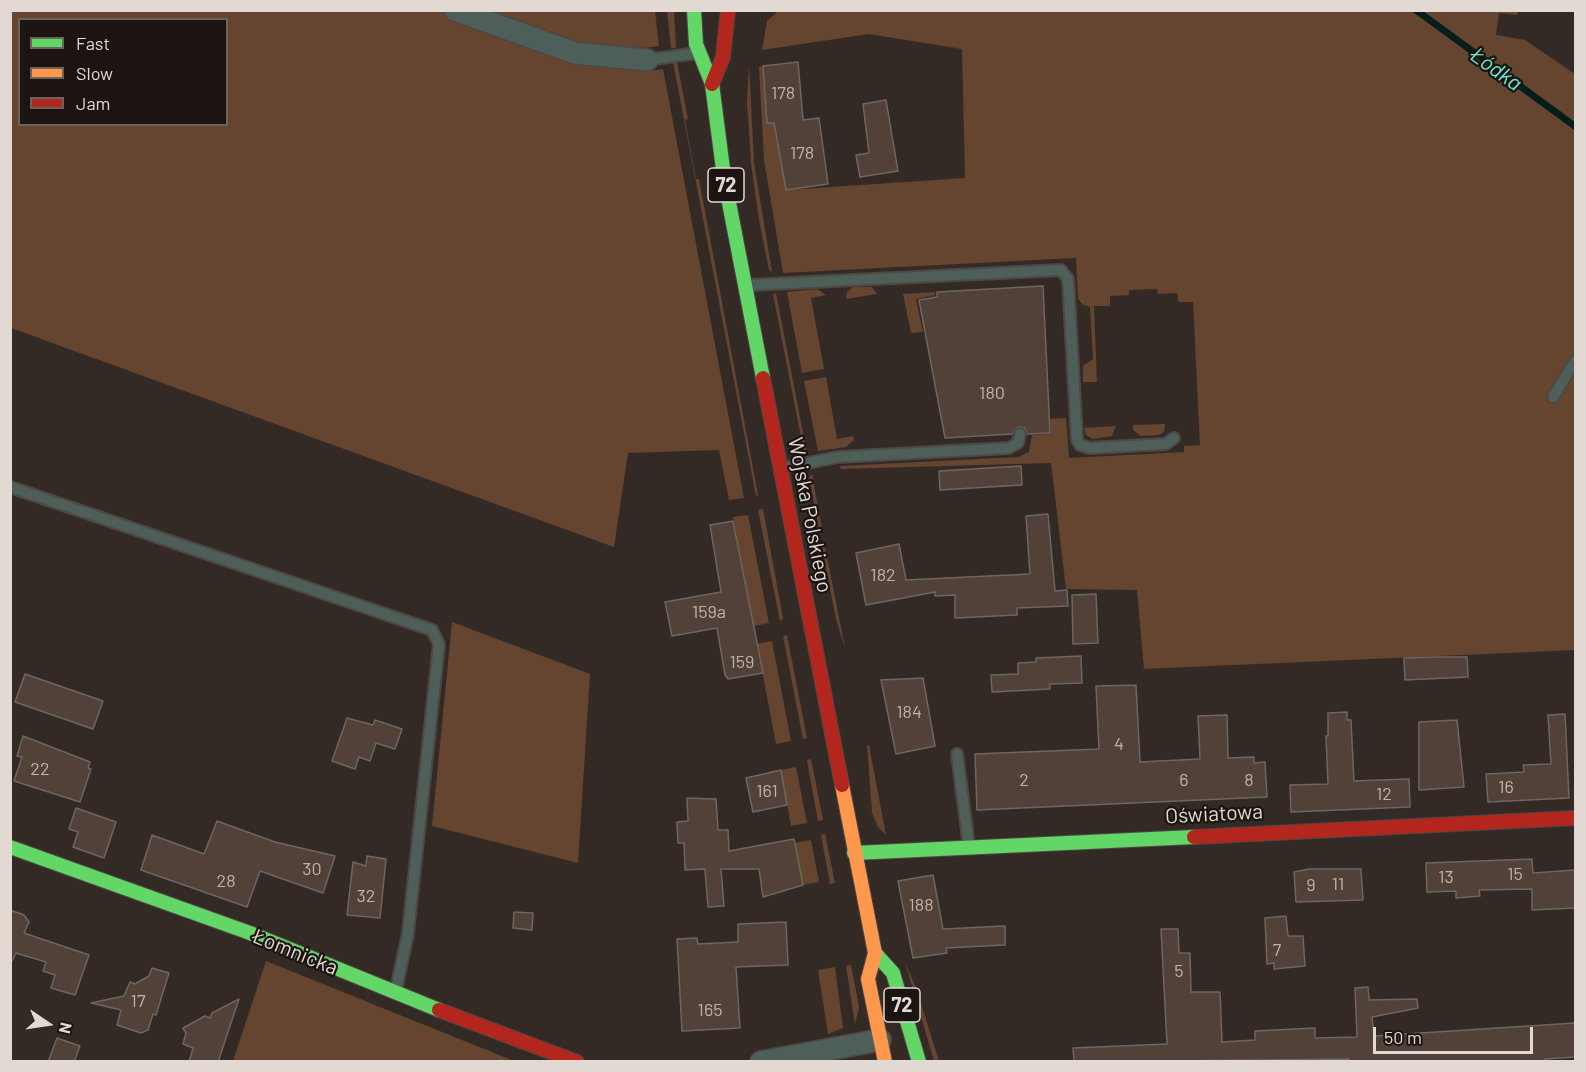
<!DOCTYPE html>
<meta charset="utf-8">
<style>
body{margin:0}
#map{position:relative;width:1586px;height:1072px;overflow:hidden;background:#332a26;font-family:Barlow,sans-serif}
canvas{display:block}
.frame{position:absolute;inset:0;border:12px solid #e3d9d3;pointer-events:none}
.legend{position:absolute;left:18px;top:18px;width:210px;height:108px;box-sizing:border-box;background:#1b1410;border:2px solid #6b635e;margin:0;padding:8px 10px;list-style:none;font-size:18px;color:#e3d9d3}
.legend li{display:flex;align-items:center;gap:12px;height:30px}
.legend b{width:30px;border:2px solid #6b635e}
.north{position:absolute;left:18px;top:994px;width:60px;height:60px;-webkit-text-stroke:4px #1b1410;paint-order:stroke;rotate:103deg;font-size:16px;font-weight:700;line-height:24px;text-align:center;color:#e3d9d3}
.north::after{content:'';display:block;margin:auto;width:21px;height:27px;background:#e3d9d3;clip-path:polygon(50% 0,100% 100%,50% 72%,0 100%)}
.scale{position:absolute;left:1373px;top:1027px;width:160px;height:27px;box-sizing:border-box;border:3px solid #e3d9d3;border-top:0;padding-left:8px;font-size:18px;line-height:21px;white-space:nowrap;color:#e3d9d3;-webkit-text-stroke:4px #1b1410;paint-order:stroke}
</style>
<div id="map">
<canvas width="1586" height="1072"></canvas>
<div class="frame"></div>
<ul class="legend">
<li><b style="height:8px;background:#63d668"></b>Fast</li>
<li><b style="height:8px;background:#ff974d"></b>Slow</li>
<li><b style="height:8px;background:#b3261e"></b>Jam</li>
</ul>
<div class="north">N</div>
<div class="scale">50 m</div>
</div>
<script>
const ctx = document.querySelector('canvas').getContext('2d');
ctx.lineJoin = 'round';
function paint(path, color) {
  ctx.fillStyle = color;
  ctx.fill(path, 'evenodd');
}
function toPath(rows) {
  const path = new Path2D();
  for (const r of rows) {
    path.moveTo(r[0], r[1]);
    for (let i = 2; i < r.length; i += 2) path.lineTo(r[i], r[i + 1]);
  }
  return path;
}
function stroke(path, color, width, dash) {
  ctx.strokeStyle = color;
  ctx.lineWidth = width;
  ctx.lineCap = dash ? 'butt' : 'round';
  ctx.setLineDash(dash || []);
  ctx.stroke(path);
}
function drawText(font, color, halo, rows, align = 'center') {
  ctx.font = font + ' Barlow,sans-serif';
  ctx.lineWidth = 4.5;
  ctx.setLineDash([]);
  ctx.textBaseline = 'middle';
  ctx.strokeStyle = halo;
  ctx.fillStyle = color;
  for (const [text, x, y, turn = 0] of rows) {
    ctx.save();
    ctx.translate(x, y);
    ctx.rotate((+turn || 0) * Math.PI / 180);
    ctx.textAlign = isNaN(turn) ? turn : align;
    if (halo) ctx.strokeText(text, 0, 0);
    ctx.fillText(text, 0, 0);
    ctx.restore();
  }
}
paint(toPath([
 [779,10,1518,11,1517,15,1499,13,1496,35,1525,40,1575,74,1575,650,1144,669,1137,590,1066,589,1051,463,841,469,840,466,1018,457,1029,452,1032,435,1051,434,1050,419,1066,418,1069,458,1184,452,1184,446,1200,445,1193,302,1178,302,1177,293,1158,294,1157,289,1129,290,1129,295,1110,296,1110,306,1094,306,1097,382,1083,382,1083,366,1093,359,1090,307,1083,305,1078,299,1076,258,783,273,764,160,759,67,763,66,767,123,774,123,786,190,965,178,962,49,869,34,762,50,767,21],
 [10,11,655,11,659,46,644,48,649,71,663,69,744,498,729,500,719,450,628,453,614,547,11,328],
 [20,20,226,20,226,124,20,124],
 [667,11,674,11,676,48,671,48],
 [673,62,677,62,688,119,685,120,696,179,699,179,758,495,756,496],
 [749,64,754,163,772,272,769,270,759,220,751,163,747,102],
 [853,287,872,287,877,294,846,299,847,292],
 [817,289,826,295,811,298,824,369,802,373,787,292],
 [935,292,935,295,916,299,923,332,911,333,903,294],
 [776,293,807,453,804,453,773,294],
 [826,377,837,439,853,436,854,440,846,447,818,451,804,381],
 [1165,424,1164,432,1159,435,1141,436,1133,430,1133,425],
 [1116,426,1112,436,1093,439,1086,435,1084,428],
 [812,474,822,529,819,529,809,477],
 [763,509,783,618,780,621,758,510],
 [748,515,769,623,754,626,733,517],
 [824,541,845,648,836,619,821,543],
 [452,622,590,674,578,863,432,826],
 [787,635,807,738,803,739,783,636],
 [772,641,791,741,776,744,757,644],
 [867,745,869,745,886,835,878,827,872,813],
 [811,759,823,820,818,821,807,760],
 [796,767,807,823,791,826,781,770],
 [825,834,835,883,830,884,821,835],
 [811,840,819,882,803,885,795,843],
 [266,961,514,1061,515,1061,233,1061],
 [905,962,916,988,939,1061,934,1061],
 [851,965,859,1007,855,1025,846,966],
 [835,967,843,1028,828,1034,818,970]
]), '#654430');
stroke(toPath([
 [1416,10,1576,127]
]), '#051e19', 7);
const building = toPath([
 [798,62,803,120,819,118,828,184,786,190,774,123,767,123,763,66,798,62],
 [886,100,898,171,860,177,856,155,869,153,863,104,886,100],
 [1043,286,1050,433,1027,434,1025,428,1018,427,1012,434,945,438,919,300,937,297,937,292,1043,286],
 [1021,466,1022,485,940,490,939,471,1021,466],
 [1048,514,1055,591,1067,590,1068,606,1017,608,1017,615,955,618,955,595,935,596,935,592,866,605,856,553,899,544,906,580,1030,574,1026,516,1048,514],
 [733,521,763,673,728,679,725,675,717,628,672,636,665,602,721,592,710,525,733,521],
 [1096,594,1098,643,1073,644,1072,595,1096,594],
 [1081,656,1082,683,1050,684,1050,689,992,692,991,675,1018,674,1018,663,1036,662,1036,658,1081,656],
 [1435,657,1467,657,1468,677,1405,680,1404,658,1435,657],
 [25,674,103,701,93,729,15,702,25,674],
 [923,678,935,746,896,754,881,680,923,678],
 [1136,685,1140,762,1200,759,1198,716,1227,715,1228,758,1254,757,1254,763,1265,762,1267,797,977,810,975,754,1099,749,1096,686,1136,685],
 [1347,712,1347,720,1351,720,1354,781,1409,779,1410,807,1291,812,1290,785,1328,784,1326,736,1328,736,1328,713,1347,712],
 [1565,714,1569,798,1488,802,1486,774,1524,772,1523,765,1551,764,1548,715,1565,714],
 [347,718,373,725,375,720,402,729,395,749,376,743,370,761,359,757,355,769,332,761,347,718],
 [1457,720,1464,787,1419,790,1419,722,1457,720],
 [23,736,90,762,88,768,91,769,80,802,14,781,22,757,17,756,23,736],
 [781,770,787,805,753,812,746,778,781,770],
 [687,798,716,799,718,830,728,830,729,851,794,839,803,885,763,897,759,869,721,869,724,906,708,907,705,869,685,870,684,843,678,843,677,822,688,821,687,798],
 [76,808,116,822,104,858,73,847,78,832,69,829,76,808],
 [217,821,275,842,335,856,323,893,260,871,247,907,141,870,152,835,204,854,217,821],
 [367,856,386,859,380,918,347,915,353,862,366,866,367,856],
 [1532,859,1533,873,1575,870,1575,908,1532,910,1532,889,1479,890,1480,896,1456,898,1456,891,1427,892,1426,863,1532,859],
 [1309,869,1361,869,1363,900,1296,902,1294,872,1309,869],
 [933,875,943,929,1005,926,1005,945,946,948,947,953,913,958,898,881,933,875],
 [10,910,24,915,29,922,24,933,89,955,75,995,51,988,55,975,43,971,46,962,16,953,10,965,10,910],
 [514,912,533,913,532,930,513,928,514,912],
 [1286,916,1288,936,1303,936,1305,966,1274,969,1274,963,1267,964,1265,918,1286,916],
 [786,922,788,965,736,967,740,1028,682,1031,677,939,697,938,698,944,738,942,738,924,786,922],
 [1161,929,1178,929,1179,953,1190,953,1191,992,1220,992,1222,1042,1255,1040,1255,1031,1315,1028,1315,1038,1357,1037,1355,988,1368,987,1369,1000,1417,999,1418,1008,1372,1017,1374,1036,1575,1023,1575,1057,1545,1059,1545,1062,1349,1062,1349,1059,1074,1062,1073,1048,1167,1044,1161,929],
 [152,968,169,973,156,1015,153,1014,148,1030,141,1033,117,1025,121,1010,91,1003,124,996,130,982,135,984,149,976,152,968],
 [239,999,218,1062,189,1062,193,1048,183,1044,186,1033,183,1028,205,1016,210,1018,212,1013,239,999],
 [57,1038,80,1046,74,1062,48,1062,57,1038]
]);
paint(building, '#514138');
stroke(building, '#6e6662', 1.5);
const lane = toPath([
 [647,60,697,53],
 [750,285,1061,270,1068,279,1077,440,1080,445,1090,448,1166,444,1174,438],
 [1553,397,1576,360],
 [783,468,838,457,1009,448,1018,443,1020,434],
 [10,487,432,630,439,644,408,933,396,990],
 [957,754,969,846]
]);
const street = toPath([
 [455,10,575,53,647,60],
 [761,1062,880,1040]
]);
const fast = toPath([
 [694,10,696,44,712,84,724,177,763,378],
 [10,847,250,933,439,1010],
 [854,853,1194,837],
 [875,953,893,973,919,1062]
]);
const slow = toPath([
 [842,785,875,953,868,979,885,1062]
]);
const jam = toPath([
 [712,84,723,57,728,10],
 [763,378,842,785],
 [1194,837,1576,818],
 [439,1010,577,1062]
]);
stroke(lane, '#4e4743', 14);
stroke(street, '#4e4743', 24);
stroke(fast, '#4e4743', 16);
stroke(slow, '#4e4743', 16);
stroke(jam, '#4e4743', 16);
stroke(lane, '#4e5e59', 10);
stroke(street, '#4e5e59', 21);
stroke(fast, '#63d668', 14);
stroke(slow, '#ff974d', 14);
stroke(jam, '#b3261e', 14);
drawText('18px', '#beb3ac', null, [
 ["178",783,93],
 ["178",802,153],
 ["180",992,393],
 ["182",883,575],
 ["159a",709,612],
 ["159",742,662],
 ["184",909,712],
 ["4",1119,744],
 ["22",40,769],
 ["2",1024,780],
 ["6",1184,780],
 ["8",1249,780],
 ["16",1506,787],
 ["161",767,791],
 ["12",1384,794],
 ["30",312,869],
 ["15",1515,874],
 ["13",1446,877],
 ["28",226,881],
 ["11",1338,884],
 ["9",1311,885],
 ["32",366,896],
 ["188",921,905],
 ["7",1277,950],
 ["5",1179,971],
 ["17",138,1001],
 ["165",710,1010]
]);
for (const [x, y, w] of [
 [726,185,36],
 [902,1005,36]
]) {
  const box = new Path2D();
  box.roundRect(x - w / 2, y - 17, w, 34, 4.5);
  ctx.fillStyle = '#1b1410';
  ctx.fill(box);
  stroke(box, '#e3d9d3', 1.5);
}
drawText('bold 20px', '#e3d9d3', null, [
 ["72",726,185],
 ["72",902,1005]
]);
drawText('21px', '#e3d9d3', '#1b1410', [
 ["Wojska Polskiego",810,515,79],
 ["Oświatowa",1214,814,-3],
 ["Łomnicka",295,952,22]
]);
drawText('italic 22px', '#66edd2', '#1b1410', [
 ["Łódka",1496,69,36]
]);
</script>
